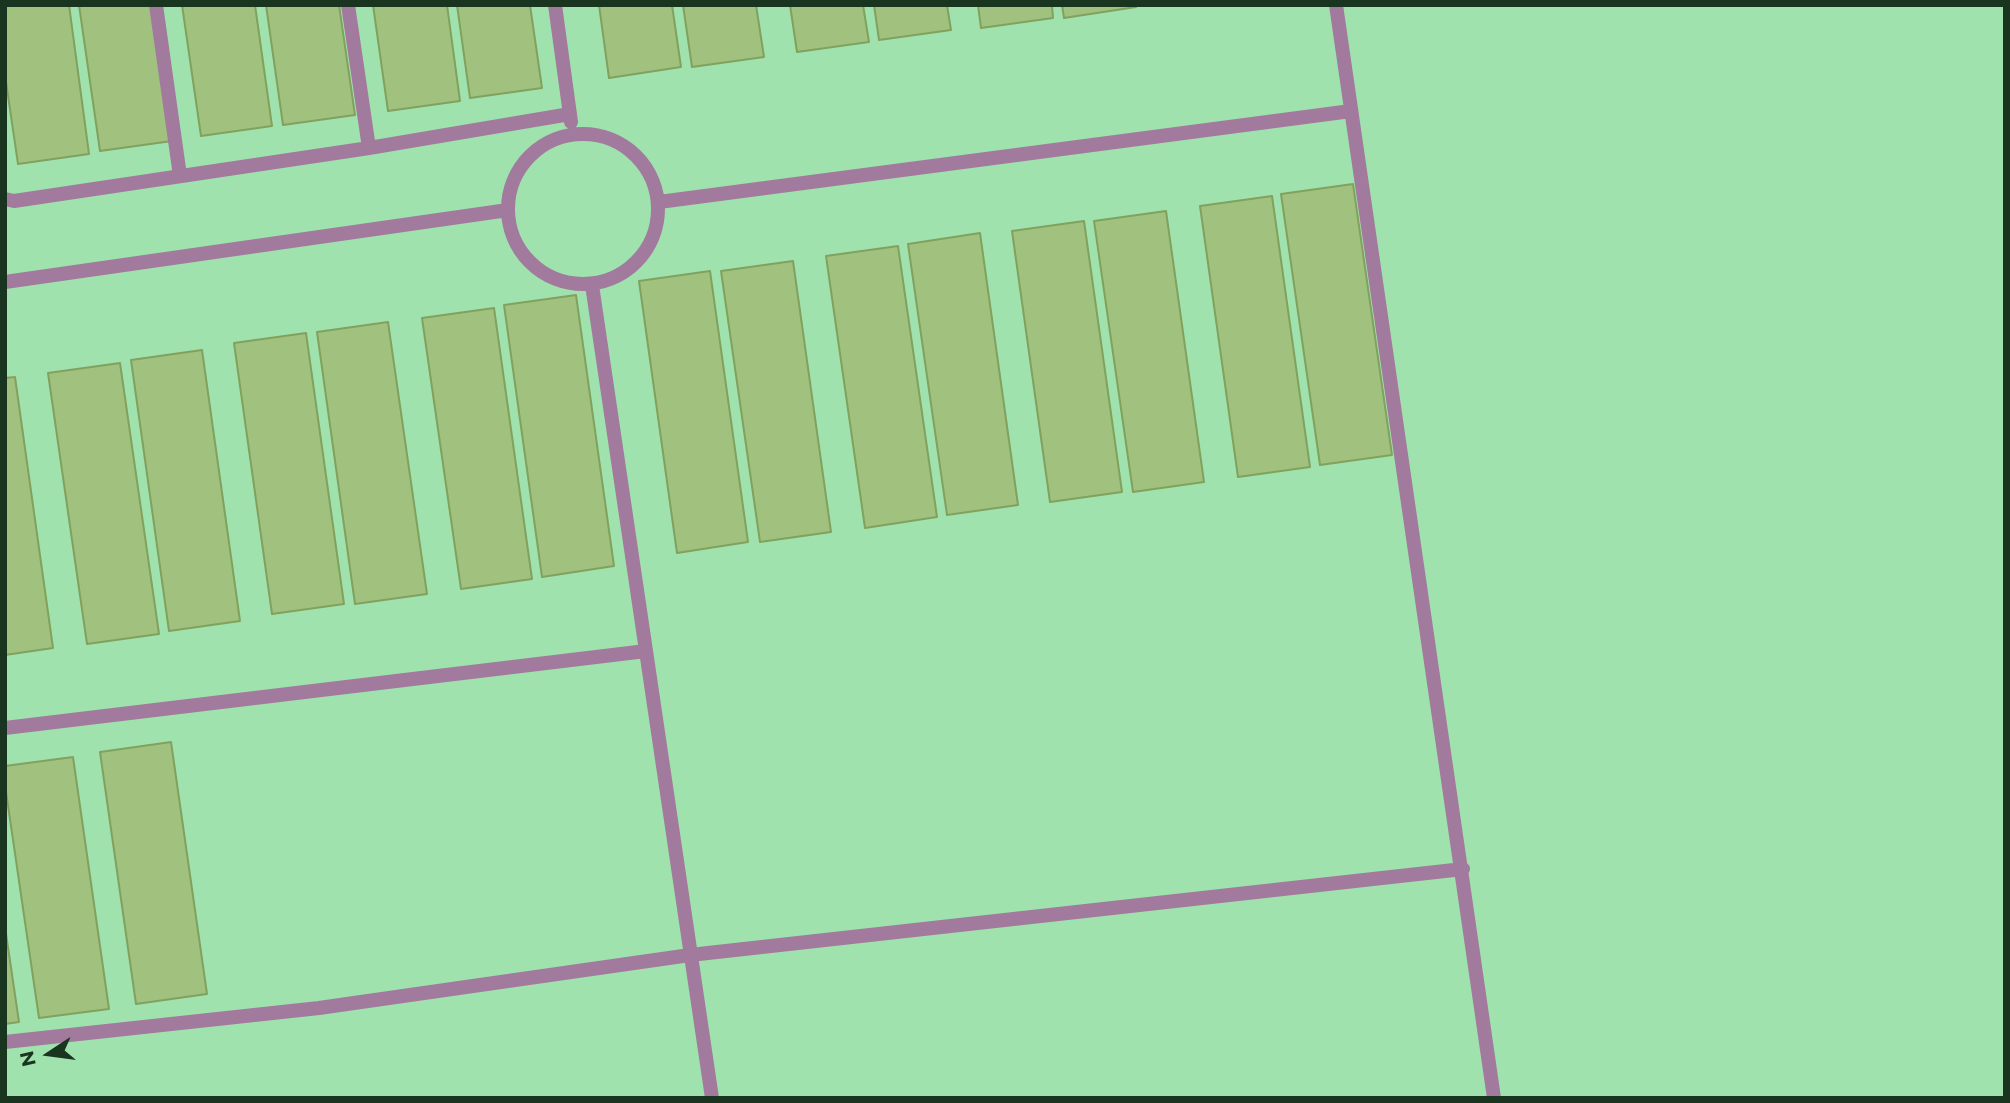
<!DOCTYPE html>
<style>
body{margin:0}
#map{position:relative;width:2010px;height:1103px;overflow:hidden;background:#a0e2ad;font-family:Montserrat,sans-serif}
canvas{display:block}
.frame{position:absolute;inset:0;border:7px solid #19341f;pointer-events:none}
.north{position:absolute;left:14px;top:1019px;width:70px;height:70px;-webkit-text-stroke:5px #a0e2ad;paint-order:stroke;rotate:257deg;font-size:19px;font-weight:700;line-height:28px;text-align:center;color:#19341f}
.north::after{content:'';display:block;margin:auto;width:24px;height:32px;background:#19341f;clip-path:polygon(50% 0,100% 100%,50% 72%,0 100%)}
</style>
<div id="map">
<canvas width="2010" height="1103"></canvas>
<div class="frame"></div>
<div class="north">N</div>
</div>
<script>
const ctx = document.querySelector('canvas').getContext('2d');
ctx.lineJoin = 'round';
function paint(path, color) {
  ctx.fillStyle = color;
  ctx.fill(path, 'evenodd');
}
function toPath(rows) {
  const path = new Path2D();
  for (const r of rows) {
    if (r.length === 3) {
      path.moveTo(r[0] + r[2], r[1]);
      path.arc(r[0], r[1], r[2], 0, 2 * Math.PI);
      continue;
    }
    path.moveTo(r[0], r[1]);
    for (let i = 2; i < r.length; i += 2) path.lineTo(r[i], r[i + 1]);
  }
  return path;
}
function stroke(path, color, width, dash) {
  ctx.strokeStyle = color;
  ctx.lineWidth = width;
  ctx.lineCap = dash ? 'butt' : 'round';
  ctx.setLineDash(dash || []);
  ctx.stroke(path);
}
const building = toPath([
 [5,5,69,5,89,154,18,164,5,75,5,5],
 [79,5,152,5,172,141,100,151,79,5],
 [182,5,255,5,272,126,201,136,182,5],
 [266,5,339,5,355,115,283,125,266,5],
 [373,5,447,5,460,101,388,111,373,5],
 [457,5,530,5,542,88,470,98,457,5],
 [599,5,672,5,681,67,609,78,599,5],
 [683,5,756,5,764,57,692,67,683,5],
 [790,5,863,5,869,42,797,52,790,5],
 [874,5,947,5,951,30,879,40,874,5],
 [978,5,1052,5,1053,18,981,28,978,5],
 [1062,5,1136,5,1136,7,1064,18,1062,5],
 [1353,184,1392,455,1320,465,1281,194,1353,184],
 [1272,196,1310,467,1238,477,1200,206,1272,196],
 [1166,211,1204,482,1133,492,1094,221,1166,211],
 [1084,221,1122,492,1050,502,1012,231,1084,221],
 [980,233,1018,505,947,515,908,244,980,233],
 [898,246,937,517,865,528,826,256,898,246],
 [793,261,831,532,760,542,721,271,793,261],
 [710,271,748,542,677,553,639,281,710,271],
 [576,295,614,566,542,577,504,305,576,295],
 [494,308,532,579,461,589,422,318,494,308],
 [388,322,427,594,355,604,317,332,388,322],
 [306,333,344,604,272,614,234,343,306,333],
 [202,350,240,621,169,631,131,360,202,350],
 [120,363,159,634,87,644,48,373,120,363],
 [15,377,53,648,5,655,5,378,15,377],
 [171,742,207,994,136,1004,100,752,171,742],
 [73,757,109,1009,39,1018,5,785,5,766,73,757],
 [5,927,19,1022,5,1024,5,927]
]);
paint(building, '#a0c27e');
stroke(building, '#81a25f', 2);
stroke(toPath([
 [156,5,180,176],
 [348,5,369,148],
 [555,5,571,122],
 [1336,5,1494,1098],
 [583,209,75],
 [5,199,14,201,369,148,570,114],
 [659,202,1351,111],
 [5,282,508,210],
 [592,285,712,1098],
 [5,728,646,651],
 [5,1042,319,1008,690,955,1463,869]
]), '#a27a9e', 14);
</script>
